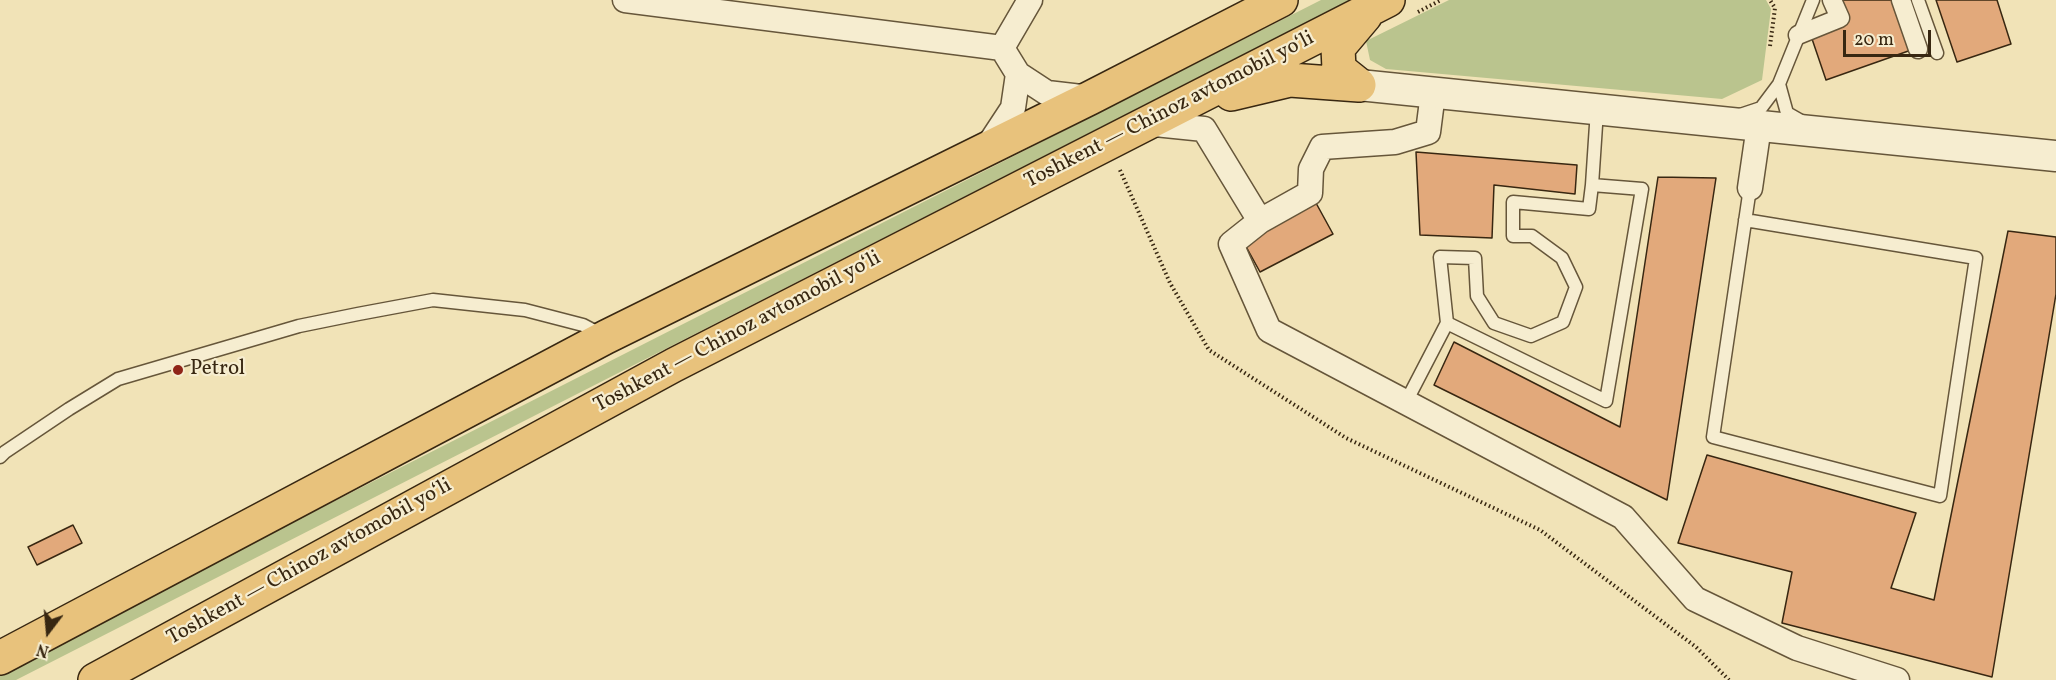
<!DOCTYPE html>
<meta charset="utf-8">
<style>
body{margin:0}
#map{position:relative;width:2056px;height:680px;overflow:hidden;background:#f1e3b7;font-family:Vollkorn,serif}
canvas{display:block}
.north{position:absolute;left:18px;top:602px;width:60px;height:60px;-webkit-text-stroke:4px #f6edd0;paint-order:stroke;rotate:196deg;font-size:16px;font-weight:700;line-height:24px;text-align:center;color:#382711}
.north::after{content:'';display:block;margin:auto;width:21px;height:27px;background:#382711;clip-path:polygon(50% 0,100% 100%,50% 72%,0 100%)}
.scale{position:absolute;left:1843px;top:30px;width:88px;height:27px;box-sizing:border-box;border:3px solid #382711;border-top:0;padding-left:8px;font-size:18px;line-height:21px;white-space:nowrap;color:#382711;-webkit-text-stroke:4px #f6edd0;paint-order:stroke}
</style>
<div id="map">
<canvas width="2056" height="680"></canvas>
<div class="north">N</div>
<div class="scale">20 m</div>
</div>
<script>
const ctx = document.querySelector('canvas').getContext('2d');
ctx.lineJoin = 'round';
function paint(path, color) {
  ctx.fillStyle = color;
  ctx.fill(path, 'evenodd');
}
function toPath(rows) {
  const path = new Path2D();
  for (const r of rows) {
    path.moveTo(r[0], r[1]);
    for (let i = 2; i < r.length; i += 2) path.lineTo(r[i], r[i + 1]);
  }
  return path;
}
function stroke(path, color, width, dash) {
  ctx.strokeStyle = color;
  ctx.lineWidth = width;
  ctx.lineCap = dash ? 'butt' : 'round';
  ctx.setLineDash(dash || []);
  ctx.stroke(path);
}
function drawText(font, color, halo, rows, align = 'center') {
  ctx.font = font + ' Vollkorn,serif';
  ctx.lineWidth = 4.5;
  ctx.setLineDash([]);
  ctx.textBaseline = 'middle';
  ctx.strokeStyle = halo;
  ctx.fillStyle = color;
  for (const [text, x, y, turn = 0] of rows) {
    ctx.save();
    ctx.translate(x, y);
    ctx.rotate((+turn || 0) * Math.PI / 180);
    ctx.textAlign = isNaN(turn) ? turn : align;
    if (halo) ctx.strokeText(text, 0, 0);
    ctx.fillText(text, 0, 0);
    ctx.restore();
  }
}
paint(toPath([
 [1321,0,1350,0,16,680,0,680,0,671],
 [1449,0,1766,0,1771,9,1762,80,1722,99,1386,69,1370,60,1366,41]
]), '#bac48e');
const building = toPath([
 [1839,0,1897,0,1914,49,1826,80,1810,33,1846,21,1839,0],
 [1936,0,1997,0,2011,44,1957,62,1936,0],
 [1416,152,1577,165,1575,194,1494,185,1492,238,1420,235,1416,152],
 [1658,177,1716,178,1667,500,1434,385,1454,342,1620,427,1658,177],
 [1316,203,1333,234,1260,272,1243,241,1316,203],
 [2008,231,2056,237,2056,294,1992,677,1782,623,1792,572,1678,543,1707,455,1916,513,1891,588,1934,600,2008,231],
 [73,525,82,543,37,565,28,547,73,525]
]);
paint(building, '#e2a97b');
stroke(building, '#382711', 1.5);
const service = toPath([
 [1918,0,1937,53],
 [1740,115,1761,108,1779,84],
 [1801,121,1787,113,1779,84,1813,0],
 [1745,220,1976,258,1940,496,1713,437,1750,188],
 [1447,323,1440,257,1475,258,1477,296,1494,323,1531,336,1563,322,1576,287,1562,258,1532,236,1513,236,1513,202,1589,209,1592,185],
 [1406,402,1447,323,1606,401,1642,189,1592,185,1597,110],
 [0,457,5,452,69,409,118,379,299,326,358,314,433,300,525,310,583,325,602,335]
]);
const pedestrian = toPath([
 [1901,0,1918,49],
 [1798,35,1840,18,1832,0]
]);
const minor = toPath([
 [625,0,1002,48,1018,74],
 [1002,48,1030,0],
 [1145,123,1204,129,1260,221,1310,193,1311,169,1322,147,1395,142,1428,132,1433,93],
 [986,149,1013,108,1018,74,1047,93,1090,98],
 [1750,188,1759,126],
 [1260,221,1231,244,1269,330,1623,517,1695,599,1797,648,1897,680]
]);
const tertiary = toPath([
 [1359,85,2056,156]
]);
const trunk = toPath([
 [1359,85,1339,69,1338,48,1365,16],
 [1231,94,1290,80,1359,85],
 [0,658,606,337,1090,98,1281,0],
 [95,680,674,365,1388,0]
]);
stroke(service, '#66563a', 15);
stroke(pedestrian, '#66563a', 21);
stroke(minor, '#66563a', 27);
stroke(tertiary, '#66563a', 33);
stroke(trunk, '#382711', 36);
stroke(toPath([
 [1418,12,1441,0],
 [1770,46,1775,8,1770,0],
 [1120,170,1170,283,1209,350,1346,438,1540,530,1696,647,1729,680]
]), '#382711', 4, [1.5, 3]);
stroke(service, '#f6edd0', 12);
stroke(pedestrian, '#f6edd0', 18);
stroke(minor, '#f6edd0', 24);
stroke(tertiary, '#f6edd0', 30);
stroke(trunk, '#e8c27c', 33);
for (const [x, y, r, color] of [
 [178,370,6,"#8f2418"]
]) {
  const dot = new Path2D();
  dot.arc(x, y, r, 0, 2 * Math.PI);
  ctx.fillStyle = color;
  ctx.fill(dot);
  stroke(dot, '#f6edd0', 2);
}
drawText('21px', '#382711', '#f6edd0', [
 ["Toshkent — Chinoz avtomobil yoʻli",1170,111,-27],
 ["Toshkent — Chinoz avtomobil yoʻli",738,333,-28],
 ["Toshkent — Chinoz avtomobil yoʻli",310,563,-29]
]);
drawText('21px', '#382711', '#f6edd0', [
 ["Petrol",190,370]
], 'left');
</script>
